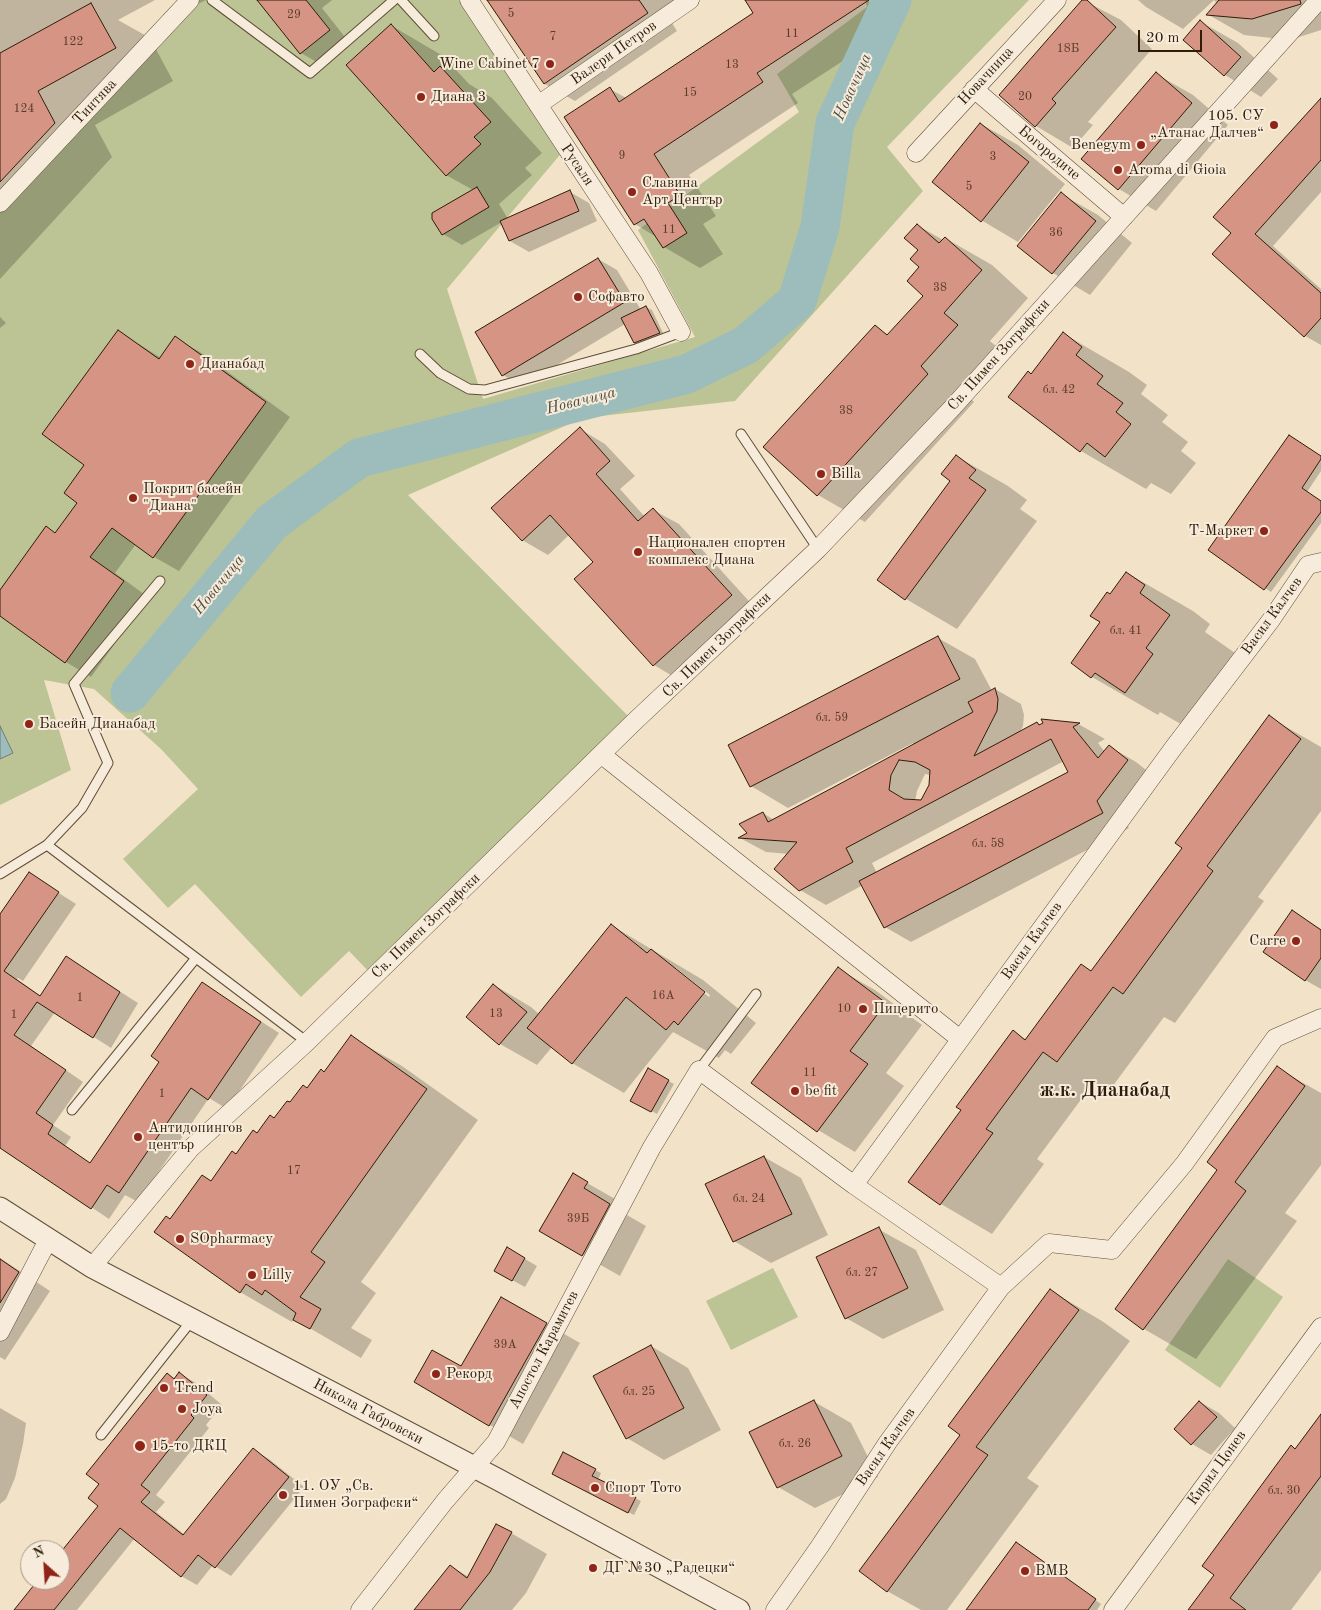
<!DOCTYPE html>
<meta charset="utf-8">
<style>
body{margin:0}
#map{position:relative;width:1321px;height:1610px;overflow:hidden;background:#f2e2c7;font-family:"Old Standard TT",serif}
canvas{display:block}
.north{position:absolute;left:20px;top:1540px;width:50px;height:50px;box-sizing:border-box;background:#f7ecdb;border:1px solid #a79987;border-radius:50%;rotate:334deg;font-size:14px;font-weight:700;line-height:20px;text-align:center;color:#2f1d09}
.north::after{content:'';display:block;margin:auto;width:18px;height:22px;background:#8f2418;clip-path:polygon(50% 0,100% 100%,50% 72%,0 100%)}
.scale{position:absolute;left:1138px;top:30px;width:64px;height:22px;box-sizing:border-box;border:2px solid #2f1d09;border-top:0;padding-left:6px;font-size:15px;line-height:18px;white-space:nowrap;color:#2f1d09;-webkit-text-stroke:4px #f7ecdb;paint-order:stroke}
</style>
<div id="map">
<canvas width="1321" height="1610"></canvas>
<div class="north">N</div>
<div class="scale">20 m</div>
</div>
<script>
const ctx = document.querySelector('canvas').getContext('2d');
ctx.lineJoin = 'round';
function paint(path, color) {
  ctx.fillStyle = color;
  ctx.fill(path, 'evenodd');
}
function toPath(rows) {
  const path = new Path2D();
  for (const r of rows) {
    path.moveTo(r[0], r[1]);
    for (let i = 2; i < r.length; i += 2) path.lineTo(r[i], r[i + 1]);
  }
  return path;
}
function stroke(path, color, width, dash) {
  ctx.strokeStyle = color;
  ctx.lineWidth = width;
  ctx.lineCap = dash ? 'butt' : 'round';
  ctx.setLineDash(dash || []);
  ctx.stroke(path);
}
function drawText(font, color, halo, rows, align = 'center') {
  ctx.font = font + ' "Old Standard TT",serif';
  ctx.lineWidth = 4;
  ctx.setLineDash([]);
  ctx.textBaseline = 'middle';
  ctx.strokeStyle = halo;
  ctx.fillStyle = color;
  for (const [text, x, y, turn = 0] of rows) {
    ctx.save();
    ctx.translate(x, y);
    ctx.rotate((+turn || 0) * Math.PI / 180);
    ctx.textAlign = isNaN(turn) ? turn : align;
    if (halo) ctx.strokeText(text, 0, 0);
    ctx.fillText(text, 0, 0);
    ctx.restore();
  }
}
paint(toPath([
 [190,0,459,0,564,150,447,289,483,399,695,337,638,230,799,112,777,74,867,7,865,0,1029,0,887,147,923,191,735,401,583,418,408,495,634,722,374,977,349,951,301,997,195,884,168,908,123,859,198,789,161,749,94,689,44,680,71,770,0,805,0,203],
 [1228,1259,1283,1297,1220,1388,1165,1350],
 [773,1268,798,1317,731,1350,706,1301]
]), '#bcc394');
const water = toPath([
 [0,726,13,753,0,759,0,726]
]);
paint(water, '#9cbdbb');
stroke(water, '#707d74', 1);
paint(toPath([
 [0,0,155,0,118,20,150,38,173,81,95,125,112,157,0,279],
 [187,0,206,0,196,5],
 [259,0,332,0,322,8,348,41,320,64,301,53],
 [490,0,698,0,670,20,677,31,575,101,545,84],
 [749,0,868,0,889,31,792,94,798,103,689,175,716,216,703,224,723,254,700,268,664,247,658,238,635,224,610,89,626,98,754,13],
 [1083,0,1121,20,1152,49,1088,122,1093,125,1073,148,1036,126,1000,95],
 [1138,0,1321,0,1321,30,1290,40,1244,35,1207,14,1217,4,1214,0,1183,29,1146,7],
 [1201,22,1238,43,1278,79,1261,97,1225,75,1185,40],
 [392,26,443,56,469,84,492,98,542,153,525,168,532,175,499,204,508,219,570,192,589,203,597,221,529,252,510,241,502,222,462,245,443,234,473,190,446,175],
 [1156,74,1193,95,1228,125,1156,211,1119,189,1083,159],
 [1321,100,1321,192,1273,246,1321,289,1321,345,1305,336,1214,254,1233,233],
 [981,124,1018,145,1065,184,1018,242,981,220],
 [1061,194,1098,215,1132,243,1090,295,1053,273,1019,246],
 [917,225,943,240,945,238,992,265,1028,298,990,341,1004,353,967,394,974,402,865,522,818,495,875,327,889,335,924,296],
 [598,259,617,270,641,310,646,307,652,310,665,337,640,346,634,342,625,324,522,386,503,375,477,333],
 [0,317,6,323,0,328],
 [118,331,161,358,175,338,200,352,290,417,179,571,154,557,136,544,115,573,148,597,91,677,66,662,0,615,0,592,46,528,56,534,79,502,86,465],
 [1064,334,1129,372,1147,385,1141,394,1168,415,1162,422,1188,442,1181,451,1196,463,1171,494,1151,483,1146,489,1081,451,1028,372,1032,375],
 [580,429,605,444,635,476,620,489,645,517,653,510,679,524,757,610,679,680,654,665,576,580,594,562,569,535,548,555,522,540],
 [956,456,1008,486,1027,500,1020,509,1037,521,957,629,906,599,879,580,952,481],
 [1321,457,1321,471,1307,492,1321,502,1321,523,1271,592,1210,550],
 [1127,573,1193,611,1210,624,1205,632,1235,653,1191,730,1160,712,1158,715,1092,677,1072,663,1102,622,1111,595],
 [938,638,975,659,992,691,995,689,1021,704,1024,715,1023,726,1020,732,1037,723,1041,725,1045,724,1043,721,1080,725,1105,739,1098,743,1105,752,1110,747,1136,762,1154,776,1122,816,1129,828,911,942,885,927,863,885,826,905,800,890,789,854,766,852,740,838,749,834,763,813,774,820,914,746,913,743,788,808,751,786],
 [1064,761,1070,772,877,873,872,863],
 [925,774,931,775,930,786,922,801,915,801,917,791],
 [1269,717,1321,747,1321,811,1258,897,1264,901,1175,1023,1164,1017,1109,1091,1094,1082,1037,1159,1044,1164,992,1234,941,1204,910,1182,963,1110,1013,1032,1027,1040,1081,965,1092,972,1184,848],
 [29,874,76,904,23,981,18,978,17,979,41,996,67,958,138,1003,111,1048,55,1012,31,1046,83,1082,53,1125,71,1137,65,1146,91,1164,161,1061,202,983,279,1033,227,1109,209,1098,138,1202,125,1195,109,1219,0,1146,0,916],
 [1292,912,1321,929,1321,989,1305,980],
 [611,925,703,980,756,1023,731,1054,725,1050,719,1058,673,1032,624,1093,572,1063,552,1047,537,1065,500,1044,494,985,531,1007,539,1014],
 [676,968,710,995,709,997,674,969],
 [838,969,875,990,922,1025,886,1073,904,1086,855,1152,818,1130],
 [351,1037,402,1066,478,1120,361,1282,376,1293,351,1328,372,1340,361,1358,294,1319,292,1322,240,1292,171,1221,212,1182,236,1155,325,1073],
 [1277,1068,1321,1093,1321,1165,1285,1213,1297,1221,1196,1359,1144,1329,1117,1309,1219,1169],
 [648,1070,674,1084,657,1114,631,1100],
 [764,1157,801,1178,828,1235,771,1263,734,1241,707,1184],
 [573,1175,624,1204,620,1211,646,1226,620,1276,541,1231],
 [878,1229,916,1250,944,1310,883,1339,846,1318],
 [508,1249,537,1266,525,1287,495,1271],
 [0,1258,50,1291,5,1360,0,1357],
 [1051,1291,1102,1321,1130,1341,1027,1478,1039,1486,947,1610,921,1610,887,1591,961,1435],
 [502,1298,580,1343,523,1444,415,1382,462,1368],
 [651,1346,688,1368,721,1430,664,1460,627,1438],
 [167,1374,176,1379,180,1374,196,1383,222,1405,206,1425,209,1428,156,1495,165,1502,156,1512,185,1535,253,1450,269,1459,304,1487,231,1576,213,1565,197,1585,181,1576,135,1538,77,1610,15,1610,40,1580,60,1580,60,1555,99,1506,101,1484],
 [813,1401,851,1423,878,1477,815,1508,778,1487],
 [1200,1402,1219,1413,1235,1428,1211,1455,1192,1444],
 [0,1408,26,1423,23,1444,15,1478,6,1499,0,1504],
 [1321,1416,1321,1570,1291,1610,1190,1610,1216,1575,1296,1450],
 [595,1470,601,1473,598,1480,641,1501,634,1515,553,1473],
 [511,1533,547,1554,526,1593,512,1610,416,1610,450,1566,469,1577],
 [1022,1547,1101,1604,1097,1610,967,1610]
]), '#0003');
stroke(toPath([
 [130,693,272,522,359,458,687,374,746,345,797,301,820,227,835,123,892,0]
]), '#9cbdbb', 39);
const building = toPath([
 [257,0,306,0,330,30,300,54,257,0],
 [487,0,639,0,648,13,544,84,487,0],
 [745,0,869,0,757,73,763,82,654,154,680,195,668,203,687,233,663,248,644,219,634,225,564,117,610,87,619,102,753,13,745,0],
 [1082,0,1087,0,1116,27,1052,99,1056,103,1035,127,999,95,1082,0],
 [1219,0,1300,0,1301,4,1252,19,1206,15,1219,0],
 [91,3,116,48,38,91,55,123,0,182,0,53,91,3],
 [1200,20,1241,57,1224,76,1183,40,1200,20],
 [391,24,434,72,440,66,491,122,474,137,481,144,446,176,346,65,391,24],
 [1156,72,1192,103,1118,190,1081,159,1156,72],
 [1321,98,1321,160,1255,234,1321,293,1321,318,1304,337,1212,254,1231,233,1213,217,1321,98],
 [980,123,1029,162,981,222,932,182,980,123],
 [477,187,489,207,442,235,432,219,432,213,477,187],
 [570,190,579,211,509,241,500,221,570,190],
 [1061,192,1096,221,1052,274,1017,246,1061,192],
 [917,224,939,243,945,237,982,270,944,313,958,325,921,366,928,374,817,496,763,447,875,325,887,335,923,296,907,281,919,267,910,259,918,250,904,238,917,224],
 [598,258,625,302,502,376,475,332,598,258],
 [646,306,660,333,634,343,621,318,646,306],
 [118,330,159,359,175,336,266,402,153,558,112,528,90,557,124,581,65,663,0,616,0,590,46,526,55,533,77,503,64,493,84,465,42,434,118,330],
 [1063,332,1082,347,1076,355,1103,376,1097,384,1123,403,1116,412,1131,424,1105,457,1087,443,1080,452,1008,397,1028,371,1031,374,1063,332],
 [580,427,610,461,596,474,638,521,653,508,732,595,653,666,574,579,593,562,550,515,522,541,491,508,580,427],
 [1289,435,1321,456,1321,459,1302,488,1321,501,1321,512,1264,590,1208,550,1289,435],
 [956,455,976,470,969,478,986,490,905,600,877,580,950,481,941,474,956,455],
 [1126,572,1145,585,1140,593,1170,615,1146,648,1153,654,1125,693,1095,673,1091,678,1071,663,1100,622,1090,616,1107,592,1110,594,1126,572],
 [938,636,960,679,750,787,728,745,938,636],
 [995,688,998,699,997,711,974,756,1037,722,1039,725,1043,723,1041,719,1080,723,1073,727,1098,758,1109,745,1128,760,1097,801,1103,813,884,928,859,881,1068,772,1051,739,846,848,853,862,799,891,774,869,797,842,738,838,747,833,739,824,763,812,768,822,834,787,973,712,968,702,995,688],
 [899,760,915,762,930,770,929,785,921,800,904,799,889,790,891,775,899,760],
 [1269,715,1301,739,1207,866,1213,871,1123,994,1113,987,1057,1062,1043,1052,986,1129,993,1133,940,1205,908,1182,961,1110,956,1107,1013,1030,1025,1040,1081,964,1091,971,1182,848,1175,843,1269,715],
 [29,872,59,892,4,971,40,996,66,956,120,992,93,1038,37,1002,14,1035,66,1070,36,1113,53,1125,48,1134,90,1163,159,1062,151,1056,202,982,261,1022,208,1100,191,1088,119,1193,107,1185,91,1209,0,1148,0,914,29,872],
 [1292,910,1321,930,1321,958,1305,981,1263,952,1292,910],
 [611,924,647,953,651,949,705,992,678,1025,674,1021,666,1030,626,997,572,1064,527,1028,611,924],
 [838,967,886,1003,850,1051,868,1064,817,1132,751,1083,838,967],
 [493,984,527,1012,499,1045,466,1017,493,984],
 [351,1035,427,1089,311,1252,325,1262,300,1297,321,1309,310,1329,293,1320,296,1313,265,1290,262,1295,246,1284,240,1293,154,1232,166,1216,170,1219,202,1175,211,1181,232,1151,236,1154,253,1130,257,1133,270,1115,274,1118,287,1101,290,1102,303,1085,307,1088,321,1069,324,1072,351,1035],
 [1277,1066,1305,1086,1235,1182,1246,1191,1143,1330,1115,1309,1217,1170,1207,1162,1277,1066],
 [648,1068,669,1080,651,1112,630,1101,648,1068],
 [764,1156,792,1214,733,1242,705,1184,764,1156],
 [573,1173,588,1182,584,1188,610,1204,582,1256,539,1231,573,1173],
 [879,1227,908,1288,845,1319,816,1257,879,1227],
 [507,1247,525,1258,512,1281,494,1271,507,1247],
 [0,1259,19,1272,0,1303,0,1259],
 [1050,1289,1079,1310,976,1447,988,1455,887,1592,859,1571,960,1435,948,1426,1050,1289],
 [501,1297,547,1323,489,1426,414,1382,432,1350,461,1366,501,1297],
 [651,1345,684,1408,626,1439,593,1376,651,1345],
 [179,1372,207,1395,191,1415,194,1418,141,1485,150,1492,141,1502,183,1535,253,1448,289,1477,215,1568,198,1555,181,1577,120,1528,54,1610,14,1610,38,1580,60,1580,60,1553,98,1506,88,1498,99,1484,86,1474,167,1373,174,1379,179,1372],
 [814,1400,842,1456,777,1488,749,1432,814,1400],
 [1199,1401,1217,1417,1191,1445,1174,1429,1199,1401],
 [1321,1414,1321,1476,1230,1598,1246,1610,1188,1610,1214,1575,1202,1566,1291,1445,1295,1449,1321,1414],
 [563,1452,596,1469,592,1476,636,1497,628,1513,552,1474,563,1452],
 [496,1524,512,1532,490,1572,460,1610,414,1610,450,1565,467,1578,496,1524],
 [1016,1542,1096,1599,1088,1610,966,1610,1016,1542]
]);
paint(building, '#d69484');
stroke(building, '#2f1d09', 1);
const service = toPath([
 [212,0,310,73,394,0],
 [401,0,434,36],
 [420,354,440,373,469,389,485,390,636,349,681,332],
 [741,434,818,549],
 [47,845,307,1042],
 [0,874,47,845,82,808,108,763,74,684,160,581],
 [699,1070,756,994],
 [72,1110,196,958],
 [101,1435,192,1320]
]);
const minor = toPath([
 [469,0,649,273,681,332],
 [974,89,1124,217],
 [538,105,690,0],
 [916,153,1057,0],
 [0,203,190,0],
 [602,755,960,1039],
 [854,1185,1174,747,1271,620,1308,565,1321,562],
 [92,1267,191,1148,307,1042,634,722,818,549,953,407,1319,0],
 [0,1332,48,1240],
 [360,1610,445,1501,496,1442,652,1147,699,1070,854,1185,1001,1287],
 [775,1610,820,1546,888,1442,1001,1287,1049,1243,1112,1250,1184,1164,1275,1038,1321,1018],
 [1113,1610,1321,1327]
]);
const tertiary = toPath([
 [0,1208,92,1267,497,1479,739,1610]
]);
stroke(service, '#604e38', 11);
stroke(minor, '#604e38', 19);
stroke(tertiary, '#604e38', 23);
stroke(service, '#f7ecdb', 9);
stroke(minor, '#f7ecdb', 18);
stroke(tertiary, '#f7ecdb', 21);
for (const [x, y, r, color] of [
 [550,64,5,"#8f2418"],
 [421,97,5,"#8f2418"],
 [1274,125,5,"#8f2418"],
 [1141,145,5,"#8f2418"],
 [1118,170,5,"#8f2418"],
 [632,192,5,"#8f2418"],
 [578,297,5,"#8f2418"],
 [190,364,5,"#8f2418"],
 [821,474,5,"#8f2418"],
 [133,498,5,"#8f2418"],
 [1264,531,5,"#8f2418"],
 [638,552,5,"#8f2418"],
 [29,724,5,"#8f2418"],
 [1296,941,5,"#8f2418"],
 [863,1009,5,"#8f2418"],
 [795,1091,5,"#8f2418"],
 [138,1137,5,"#8f2418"],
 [180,1239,5,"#8f2418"],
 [252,1275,5,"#8f2418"],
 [436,1374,5,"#8f2418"],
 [164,1388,5,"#8f2418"],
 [182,1409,5,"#8f2418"],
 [140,1446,6,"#8f2418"],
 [595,1488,5,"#8f2418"],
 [283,1495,5,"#8f2418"],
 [593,1568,5,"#8f2418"],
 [1025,1571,5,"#8f2418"]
]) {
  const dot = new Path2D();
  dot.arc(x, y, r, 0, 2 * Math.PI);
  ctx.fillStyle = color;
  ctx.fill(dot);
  stroke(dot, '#f7ecdb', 2);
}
drawText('12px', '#593b28', null, [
 ["5",511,14],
 ["29",294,15],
 ["11",792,34],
 ["7",553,37],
 ["122",73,42],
 ["18Б",1068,49],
 ["13",732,65],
 ["15",690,93],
 ["20",1025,97],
 ["124",24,109],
 ["9",622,156],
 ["3",993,157],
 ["5",969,187],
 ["11",669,230],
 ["36",1056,233],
 ["38",940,288],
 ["бл. 42",1059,390],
 ["38",846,411],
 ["бл. 41",1126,631],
 ["бл. 59",832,718],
 ["бл. 58",988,844],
 ["16А",663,996],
 ["1",80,998],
 ["10",844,1009],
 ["13",496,1014],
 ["1",14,1015],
 ["11",810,1073],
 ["1",162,1094],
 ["17",294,1171],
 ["бл. 24",749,1199],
 ["39Б",578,1219],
 ["бл. 27",862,1273],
 ["39А",505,1345],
 ["бл. 25",639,1392],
 ["бл. 26",795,1444],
 ["бл. 30",1284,1491]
]);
drawText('15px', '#2f1d09', '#f7ecdb', [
 ["Валери Петров",614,53,-35],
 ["Новачница",986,76,-47],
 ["Тинтява",95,102,-47],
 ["Богородиче",1049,153,40],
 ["Русаля",577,165,56],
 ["Св. Пимен Зографски",999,355,-48],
 ["Васил Калчев",1272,616,-54],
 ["Св. Пимен Зографски",717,645,-44],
 ["Св. Пимен Зографски",426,926,-44],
 ["Васил Калчев",1032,941,-54],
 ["Апостол Карамитев",544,1350,-62],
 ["Никола Габровски",368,1412,28],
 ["Васил Калчев",886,1447,-55],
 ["Кирил Цонев",1217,1468,-54]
]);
drawText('15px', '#2f1d09', '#f7ecdb', [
 ["Wine Cabinet 7",540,64,"right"],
 ["Диана 3",431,97],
 ["105. СУ",1264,116,"right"],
 ["„Атанас Далчев“",1264,133,"right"],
 ["Benegym",1131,145,"right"],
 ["Aroma di Gioia",1128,170],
 ["Славина",642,183],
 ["Арт Център",642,200],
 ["Софавто",588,297],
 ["Дианабад",200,364],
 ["Billa",831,474],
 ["Покрит басейн",143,489],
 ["\"Диана\"",143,506],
 ["Т-Маркет",1254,531,"right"],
 ["Национален спортен",648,543],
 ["комплекс Диана",648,560],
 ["Басейн Дианабад",39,724],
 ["Carre",1286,941,"right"],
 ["Пицерито",873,1009],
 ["be fit",805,1091],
 ["Антидопингов",148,1128],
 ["център",148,1145],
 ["SOpharmacy",190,1239],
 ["Lilly",262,1275],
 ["Рекорд",446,1374],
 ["Trend",174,1388],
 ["Joya",192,1409],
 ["15-то ДКЦ",151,1446],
 ["11. ОУ „Св.",293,1486],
 ["Пимен Зографски“",293,1503],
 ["Спорт Тото",605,1488],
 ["ДГ №30 „Радецки“",603,1568],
 ["BMB",1035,1571]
], 'left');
drawText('italic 16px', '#504d3e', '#f7ecdb', [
 ["Новачица",853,87,-66],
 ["Новачица",581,401,-14],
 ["Новачица",219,585,-51]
]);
drawText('bold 20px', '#2f1d09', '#f7ecdb', [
 ["ж.к. Дианабад",1105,1091]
]);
</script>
